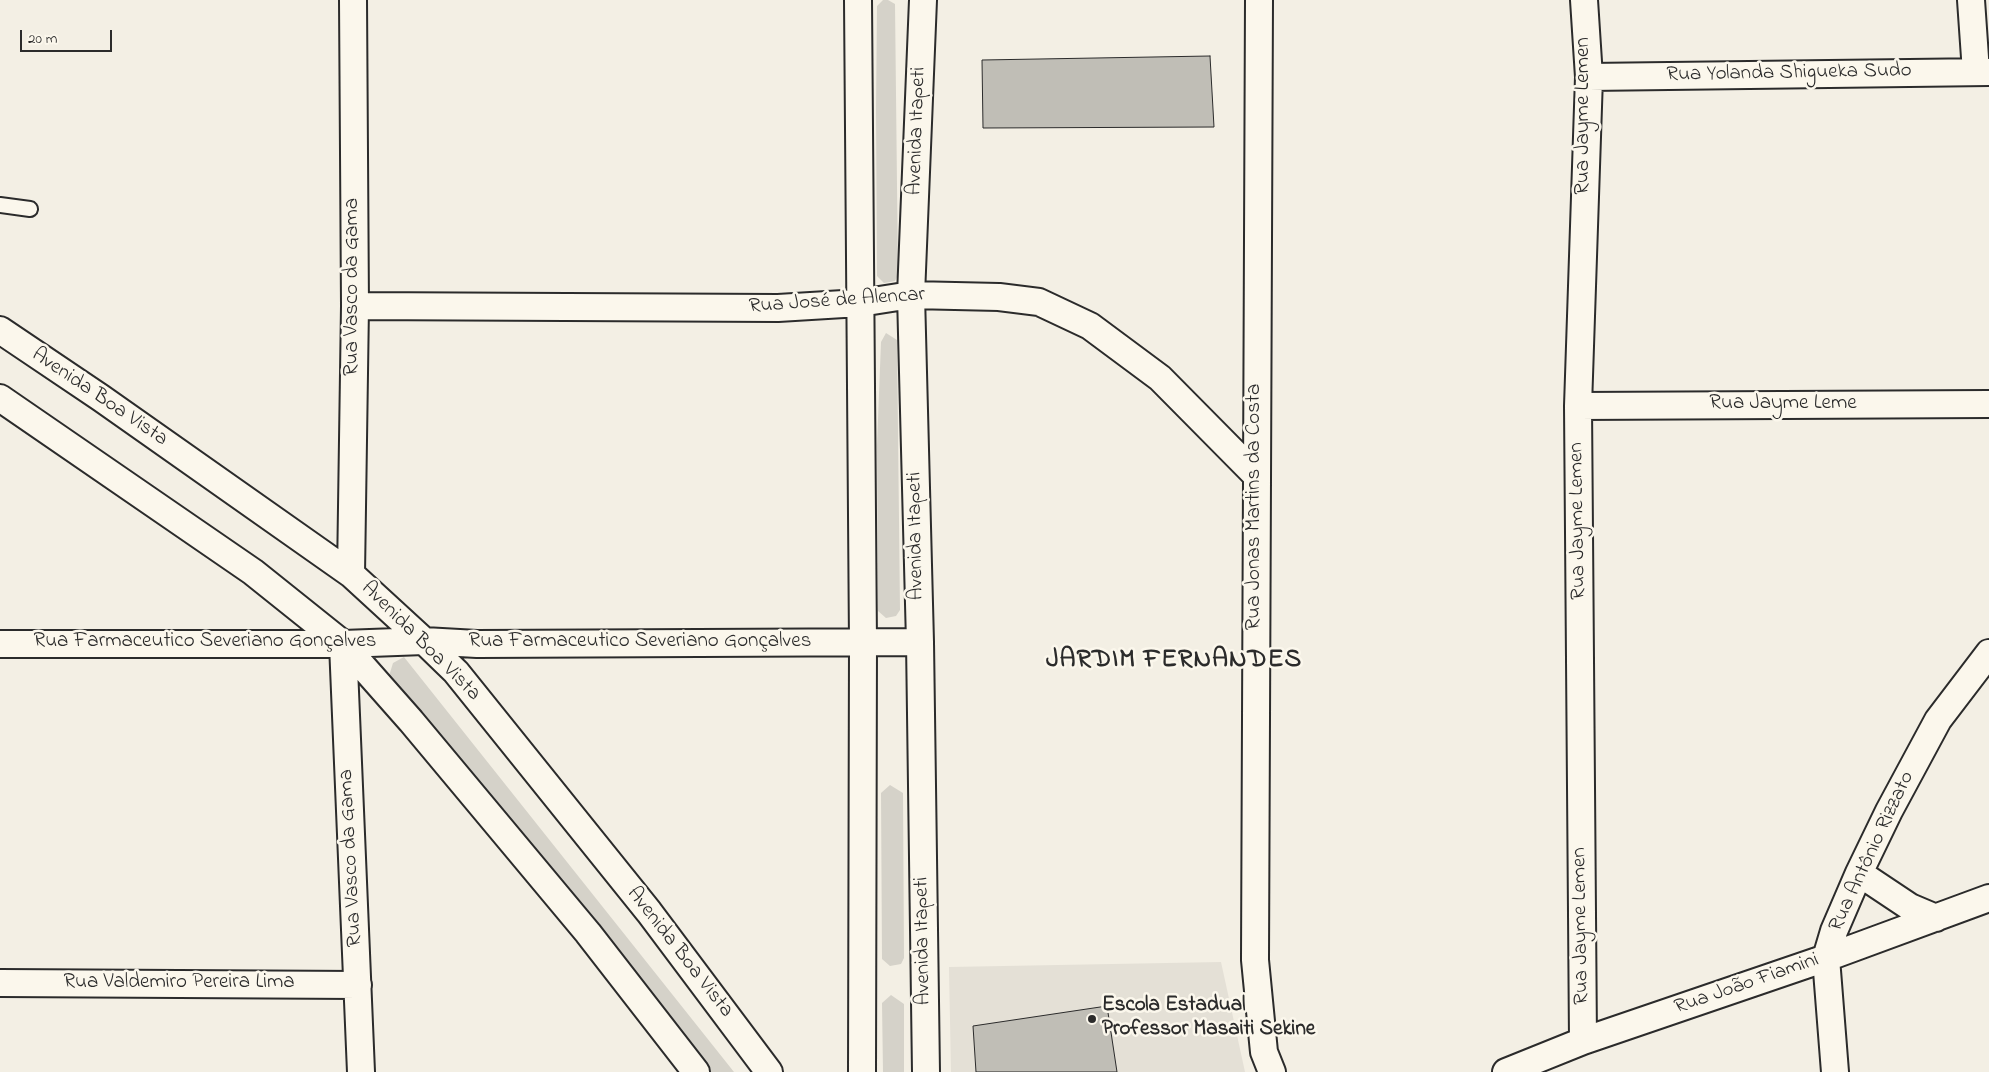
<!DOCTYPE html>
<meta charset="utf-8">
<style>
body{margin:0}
#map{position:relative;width:1989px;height:1072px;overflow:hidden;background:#f3efe4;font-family:"Indie Flower",sans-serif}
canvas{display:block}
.scale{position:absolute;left:20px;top:30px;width:92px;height:22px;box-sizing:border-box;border:2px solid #2b2b2b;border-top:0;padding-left:6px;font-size:15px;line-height:18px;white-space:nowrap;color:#2b2b2b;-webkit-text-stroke:4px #fbf7ec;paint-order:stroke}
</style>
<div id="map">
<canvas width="1989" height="1072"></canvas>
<div class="scale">20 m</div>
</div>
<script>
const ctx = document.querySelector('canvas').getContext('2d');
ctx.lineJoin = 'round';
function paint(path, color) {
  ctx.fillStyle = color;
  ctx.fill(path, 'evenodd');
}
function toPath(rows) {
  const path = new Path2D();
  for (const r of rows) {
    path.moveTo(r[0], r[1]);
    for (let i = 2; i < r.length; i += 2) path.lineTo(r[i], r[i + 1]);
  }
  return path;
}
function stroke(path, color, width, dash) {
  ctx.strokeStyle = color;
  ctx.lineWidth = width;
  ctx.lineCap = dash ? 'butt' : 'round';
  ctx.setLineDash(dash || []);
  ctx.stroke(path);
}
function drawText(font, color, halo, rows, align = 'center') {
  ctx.font = font + ' "Indie Flower",sans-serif';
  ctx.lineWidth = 5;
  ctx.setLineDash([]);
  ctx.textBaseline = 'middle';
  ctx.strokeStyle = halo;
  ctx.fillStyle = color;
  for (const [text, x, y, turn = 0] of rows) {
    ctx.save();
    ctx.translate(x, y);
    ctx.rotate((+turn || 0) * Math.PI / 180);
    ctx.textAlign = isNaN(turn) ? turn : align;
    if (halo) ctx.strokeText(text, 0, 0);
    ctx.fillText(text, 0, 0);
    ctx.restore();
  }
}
paint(toPath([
 [1221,962,1245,1072,951,1072,949,967]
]), '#e4e0d6');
paint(toPath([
 [883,0,888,0,895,4,898,275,895,281,884,283,877,276,876,110,877,6],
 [886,333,897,340,900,610,896,616,886,618,878,611,877,445,881,342],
 [404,657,734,1072,708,1072,389,676,393,663],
 [890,785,903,793,904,958,901,964,890,966,882,959,881,793],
 [891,995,904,1004,904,1072,883,1072,882,1003]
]), '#d5d2c9');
const building = toPath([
 [1210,56,1214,127,983,128,982,60,1210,56],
 [1107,1006,1117,1072,976,1072,973,1026,1107,1006]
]);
paint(building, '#c0beb6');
stroke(building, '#2b2b2b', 1);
const lane = toPath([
 [0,205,30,209]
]);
const street = toPath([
 [858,0,863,643,862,1072],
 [923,0,911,295,920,642,926,1072],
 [1259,0,1255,960,1264,1052,1272,1072],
 [1971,0,1976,72],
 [1589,77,1989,72],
 [355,306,778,308,860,303,911,295,999,297,1039,302,1090,326,1160,378,1256,475],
 [0,330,101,398,351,574,424,641,456,672,649,912,769,1072],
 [0,398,253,572,343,644,411,721,588,933,696,1072],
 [1578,406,1989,404],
 [351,574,355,306,353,0],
 [0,644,343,644,424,641,477,644,920,642],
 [343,644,361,1072],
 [1859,873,1910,907,1936,918],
 [0,983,358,985],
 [1583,1041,1578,406,1589,77,1584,0],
 [1506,1072,1583,1041,1826,958,1989,898],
 [1835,1072,1826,958,1834,931,1859,873,1889,811,1938,720,1989,653]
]);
stroke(lane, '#2b2b2b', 18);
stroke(street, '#2b2b2b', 30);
stroke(lane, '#fbf7ec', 14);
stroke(street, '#fbf7ec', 26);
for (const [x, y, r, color] of [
 [1092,1019,5,"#2b2b2b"]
]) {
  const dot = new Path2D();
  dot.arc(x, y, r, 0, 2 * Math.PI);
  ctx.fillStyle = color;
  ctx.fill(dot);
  stroke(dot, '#fbf7ec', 2);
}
drawText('21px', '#2b2b2b', '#fbf7ec', [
 ["Rua Yolanda Shigueka Sudo",1789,74,-1],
 ["Rua Jayme Lemen",1585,116,-90],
 ["Avenida Itapeti",918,131,-88],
 ["Rua Vasco da Gama",354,287,-90],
 ["Rua José de Alencar",837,302,-4],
 ["Avenida Boa Vista",99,398,34],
 ["Rua Jayme Leme",1783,405],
 ["Rua Jonas Martins da Costa",1256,507,-90],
 ["Rua Jayme Lemen",1579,521,-91],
 ["Avenida Itapeti",917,536,-91],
 ["Avenida Boa Vista",420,642,45],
 ["Rua Farmaceutico Severiano Gonçalves",205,643],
 ["Rua Farmaceutico Severiano Gonçalves",640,643],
 ["Rua Antônio Rizzato",1873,852,-65],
 ["Rua Vasco da Gama",352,858,-93],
 ["Rua Jayme Lemen",1582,926,-91],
 ["Avenida Itapeti",924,941,-91],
 ["Avenida Boa Vista",679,953,52],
 ["Rua Valdemiro Pereira Lima",179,984],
 ["Rua João Fiamini",1747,985,-19]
]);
drawText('bold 21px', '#2b2b2b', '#fbf7ec', [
 ["Escola Estadual",1102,1007],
 ["Professor Masaiti Sekine",1102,1031]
], 'left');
ctx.letterSpacing = '1px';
drawText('bold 26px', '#2b2b2b', '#fbf7ec', [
 ["JARDIM FERNANDES",1174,662]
]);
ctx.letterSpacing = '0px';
</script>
